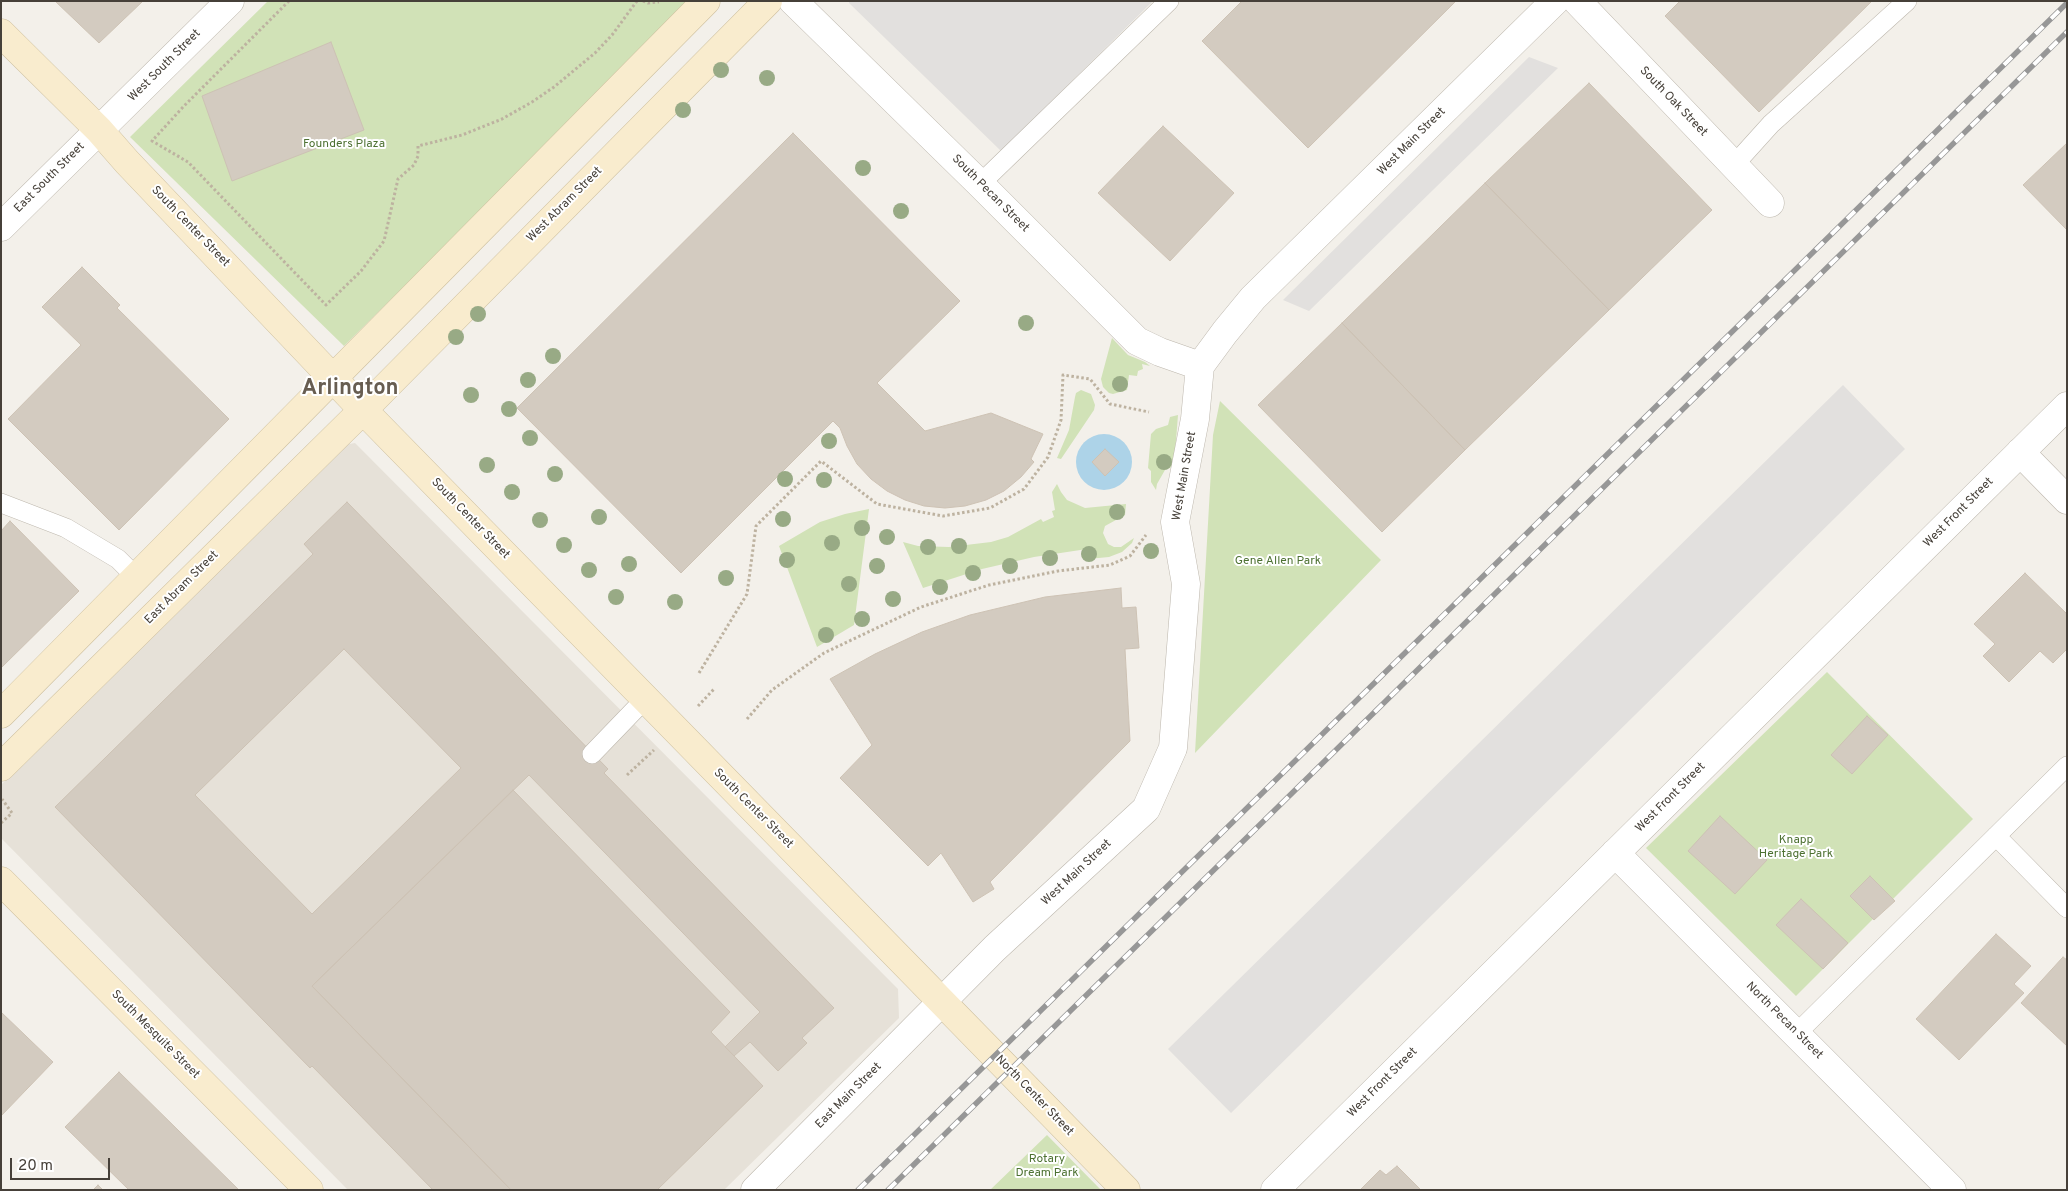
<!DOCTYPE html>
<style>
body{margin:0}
#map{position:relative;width:2068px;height:1191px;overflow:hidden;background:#f3f0ea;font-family:Overpass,sans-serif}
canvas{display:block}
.frame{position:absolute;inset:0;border:2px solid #464039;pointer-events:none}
.scale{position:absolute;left:10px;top:1158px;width:100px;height:22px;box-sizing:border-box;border:2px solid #464039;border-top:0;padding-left:6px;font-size:15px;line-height:18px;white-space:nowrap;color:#464039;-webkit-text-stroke:4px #fff;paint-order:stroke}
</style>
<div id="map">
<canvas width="2068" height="1191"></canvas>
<div class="frame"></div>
<div class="scale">20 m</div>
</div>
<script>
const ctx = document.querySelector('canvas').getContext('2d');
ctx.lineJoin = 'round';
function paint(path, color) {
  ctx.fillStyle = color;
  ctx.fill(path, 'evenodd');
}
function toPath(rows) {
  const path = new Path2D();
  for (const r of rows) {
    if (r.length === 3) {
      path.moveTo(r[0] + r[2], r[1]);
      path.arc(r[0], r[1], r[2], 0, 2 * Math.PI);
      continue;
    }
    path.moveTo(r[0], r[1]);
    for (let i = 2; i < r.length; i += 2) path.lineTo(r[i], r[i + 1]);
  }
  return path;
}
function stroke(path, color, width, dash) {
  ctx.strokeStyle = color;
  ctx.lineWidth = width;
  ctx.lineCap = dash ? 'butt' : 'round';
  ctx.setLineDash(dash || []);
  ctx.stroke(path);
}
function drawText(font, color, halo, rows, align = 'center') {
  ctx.font = font + ' Overpass,sans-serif';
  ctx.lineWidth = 4;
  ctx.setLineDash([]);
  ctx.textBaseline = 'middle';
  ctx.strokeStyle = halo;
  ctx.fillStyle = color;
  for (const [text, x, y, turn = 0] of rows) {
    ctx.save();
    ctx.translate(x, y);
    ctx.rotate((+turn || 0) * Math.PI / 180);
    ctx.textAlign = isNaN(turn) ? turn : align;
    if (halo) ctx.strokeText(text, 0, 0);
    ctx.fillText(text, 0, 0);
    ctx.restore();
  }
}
paint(toPath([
 [355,443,898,989,899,1018,724,1190,348,1190,1,838,1,785,338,446]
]), '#e6e1d8');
paint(toPath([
 [268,1,692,1,344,346,130,137],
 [1112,338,1128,355,1145,362,1150,366,1142,364,1143,369,1138,371,1137,376,1129,375,1127,390,1113,394,1109,393,1103,387,1101,379],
 [1081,390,1091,394,1095,405,1094,410,1061,459,1057,458,1069,430,1075,397,1076,393],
 [1220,401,1381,560,1195,753,1213,435],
 [1178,415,1174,466,1165,470,1157,484,1156,490,1151,482,1151,471,1148,468,1151,434,1156,429,1168,425,1170,417],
 [1057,484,1061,492,1067,500,1085,508,1126,504,1125,515,1105,526,1103,533,1108,544,1114,547,1121,547,1134,538,1132,543,1122,552,1109,557,1088,559,1087,549,1034,557,982,569,923,588,903,542,918,546,949,547,991,542,1008,537,1041,519,1043,522,1054,517,1052,511,1055,510,1052,492],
 [869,509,854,625,817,647,779,546,820,522,845,514],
 [1827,672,1973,819,1796,996,1646,848],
 [1047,1135,1101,1190,990,1190]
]), '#d1e2b7');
paint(toPath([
 [849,1,1153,1,1001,151,849,3],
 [1529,57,1558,68,1309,311,1283,300],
 [1843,385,1905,449,1231,1113,1168,1049]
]), '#e2e0de');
paint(toPath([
 [1104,462,28]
]), '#add3e8');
const building = toPath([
 [55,1,143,1,99,43,55,1],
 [1242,1,1456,1,1308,148,1202,41,1242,1],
 [1680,1,1872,1,1759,112,1665,16,1680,1],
 [331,42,364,130,232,181,202,96,331,42],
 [1589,83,1712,210,1609,310,1485,183,1589,83],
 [1163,126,1234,193,1170,261,1098,193,1163,126],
 [793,133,960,301,877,383,925,431,991,413,1043,434,1031,459,1034,462,1021,477,1004,491,986,500,965,506,945,508,924,506,905,500,887,491,871,479,857,464,847,446,840,428,833,421,681,573,517,408,793,133],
 [2067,143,2067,230,2023,185,2067,143],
 [1485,183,1609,310,1465,450,1342,323,1485,183],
 [82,267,120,305,117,308,229,419,119,530,8,419,81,345,42,307,82,267],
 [1342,323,1465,450,1382,532,1258,405,1342,323],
 [1105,449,1119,462,1105,476,1092,462,1105,449],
 [347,502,608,769,604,773,834,1008,802,1038,807,1043,778,1071,750,1042,734,1056,725,1047,760,1012,529,775,312,986,511,1190,433,1190,312,1066,310,1068,55,807,313,554,304,544,347,502],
 [344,649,461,768,312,914,195,795,344,649],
 [10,521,79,591,1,668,1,531,10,521],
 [2025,573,2067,614,2067,649,2053,663,2040,651,2009,682,1983,656,1995,644,1974,624,2025,573],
 [1121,588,1122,608,1136,607,1139,648,1125,649,1130,741,990,882,994,889,973,902,941,853,928,866,840,778,872,745,830,679,875,654,922,632,970,615,1045,597,1121,588],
 [1867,716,1888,735,1852,774,1831,755,1867,716],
 [513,790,730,1012,711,1032,763,1086,657,1190,511,1190,312,986,513,790],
 [1720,816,1767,860,1735,894,1688,851,1720,816],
 [1870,876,1895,901,1874,920,1850,896,1870,876],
 [1801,899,1848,943,1823,969,1776,925,1801,899],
 [1996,934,2031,966,2014,984,2024,993,1959,1060,1916,1019,1996,934],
 [2063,957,2067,960,2067,1046,2021,1003,2063,957],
 [1,1012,53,1062,1,1116,1,1012],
 [119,1072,239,1190,129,1190,65,1127,119,1072],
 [1397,1166,1421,1190,1360,1190,1380,1170,1386,1175,1397,1166],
 [98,1185,103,1190,93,1190,98,1185]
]);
paint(building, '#d3cbc0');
stroke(building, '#cdc2b4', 1);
const lane = toPath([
 [1734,165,1771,124,1907,1],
 [980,184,1169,1],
 [1,503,66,528,118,559,136,577],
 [592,754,645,699],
 [1996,836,2067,908],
 [1797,1033,2067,766]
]);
const street = toPath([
 [793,1,980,184,1137,341,1160,352,1200,366],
 [1577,1,1770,203],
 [1,227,230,1],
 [2020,452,2067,500],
 [1615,853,1952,1190],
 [755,1190,995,948,1146,809,1173,748,1186,584,1175,522,1195,419,1200,366,1225,332,1253,298,1555,1],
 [1275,1190,2067,406]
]);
const secondary = toPath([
 [1,33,99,130,127,162,363,410,1126,1190],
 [1,714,706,1],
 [1,767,363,410,768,1],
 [1,881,309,1190]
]);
stroke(lane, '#bdb7ad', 20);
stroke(street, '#bdb7ad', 29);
stroke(secondary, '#cdbf9e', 29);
stroke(toPath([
 [289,1,184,106,152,141,188,162,326,305,361,271,384,241,398,179,414,165,418,156,418,146,462,135,502,119,532,102,554,87,595,53,612,35,637,1],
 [643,1,648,3,659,2],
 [699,673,747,594,756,526,821,461,877,504,943,516,990,508,1024,489,1048,457,1061,420,1063,375,1090,379,1110,404,1149,412],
 [698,706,715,688],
 [747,719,772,690,824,653,921,607,989,585,1058,571,1110,565,1130,556,1146,535],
 [627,775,654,750],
 [1,823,12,813,2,799]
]), '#bdb2a0', 3, [2.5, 2.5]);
stroke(lane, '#fff', 19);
stroke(street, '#fff', 28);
stroke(secondary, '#f9ecce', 28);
const rail = toPath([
 [858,1190,2067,3],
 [888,1190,2067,32]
]);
stroke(rail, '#979797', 5.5);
stroke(rail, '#fff', 4, [11]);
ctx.fillStyle = '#98aa85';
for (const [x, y] of [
 [721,70],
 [767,78],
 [683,110],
 [863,168],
 [901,211],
 [478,314],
 [1026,323],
 [456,337],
 [553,356],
 [528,380],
 [1120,384],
 [471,395],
 [509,409],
 [530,438],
 [829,441],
 [1164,462],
 [487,465],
 [555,474],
 [785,479],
 [824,480],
 [512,492],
 [1117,512],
 [599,517],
 [783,519],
 [540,520],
 [862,528],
 [887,537],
 [832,543],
 [564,545],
 [959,546],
 [928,547],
 [1151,551],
 [1089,554],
 [1050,558],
 [787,560],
 [629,564],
 [877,566],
 [1010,566],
 [589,570],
 [973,573],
 [726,578],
 [849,584],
 [940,587],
 [616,597],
 [893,599],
 [675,602],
 [862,619],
 [826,635]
]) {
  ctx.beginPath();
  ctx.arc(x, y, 8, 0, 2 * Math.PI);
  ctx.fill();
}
drawText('12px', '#464039', '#fff', [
 ["West South Street",165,66,-45],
 ["South Oak Street",1673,102,46],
 ["West Main Street",1412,142,-45],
 ["East South Street",50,178,-45],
 ["South Pecan Street",990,194,45],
 ["West Abram Street",565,205,-45],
 ["South Center Street",190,227,46],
 ["West Main Street",1185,476,-80],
 ["West Front Street",1959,513,-45],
 ["South Center Street",470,519,46],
 ["East Abram Street",182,588,-45],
 ["West Front Street",1671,798,-45],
 ["South Center Street",753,809,45],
 ["West Main Street",1077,873,-43],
 ["North Pecan Street",1784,1021,45],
 ["South Mesquite Street",155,1035,45],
 ["West Front Street",1383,1083,-45],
 ["East Main Street",849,1096,-45],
 ["North Center Street",1034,1096,46]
]);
drawText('12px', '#4d7132', '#fff', [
 ["Founders Plaza",344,145],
 ["Gene Allen Park",1278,562],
 ["Knapp",1796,841],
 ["Heritage Park",1796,855],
 ["Rotary",1047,1160],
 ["Dream Park",1047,1174]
]);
drawText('bold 22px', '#675d51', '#fff', [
 ["Arlington",350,390]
]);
</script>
